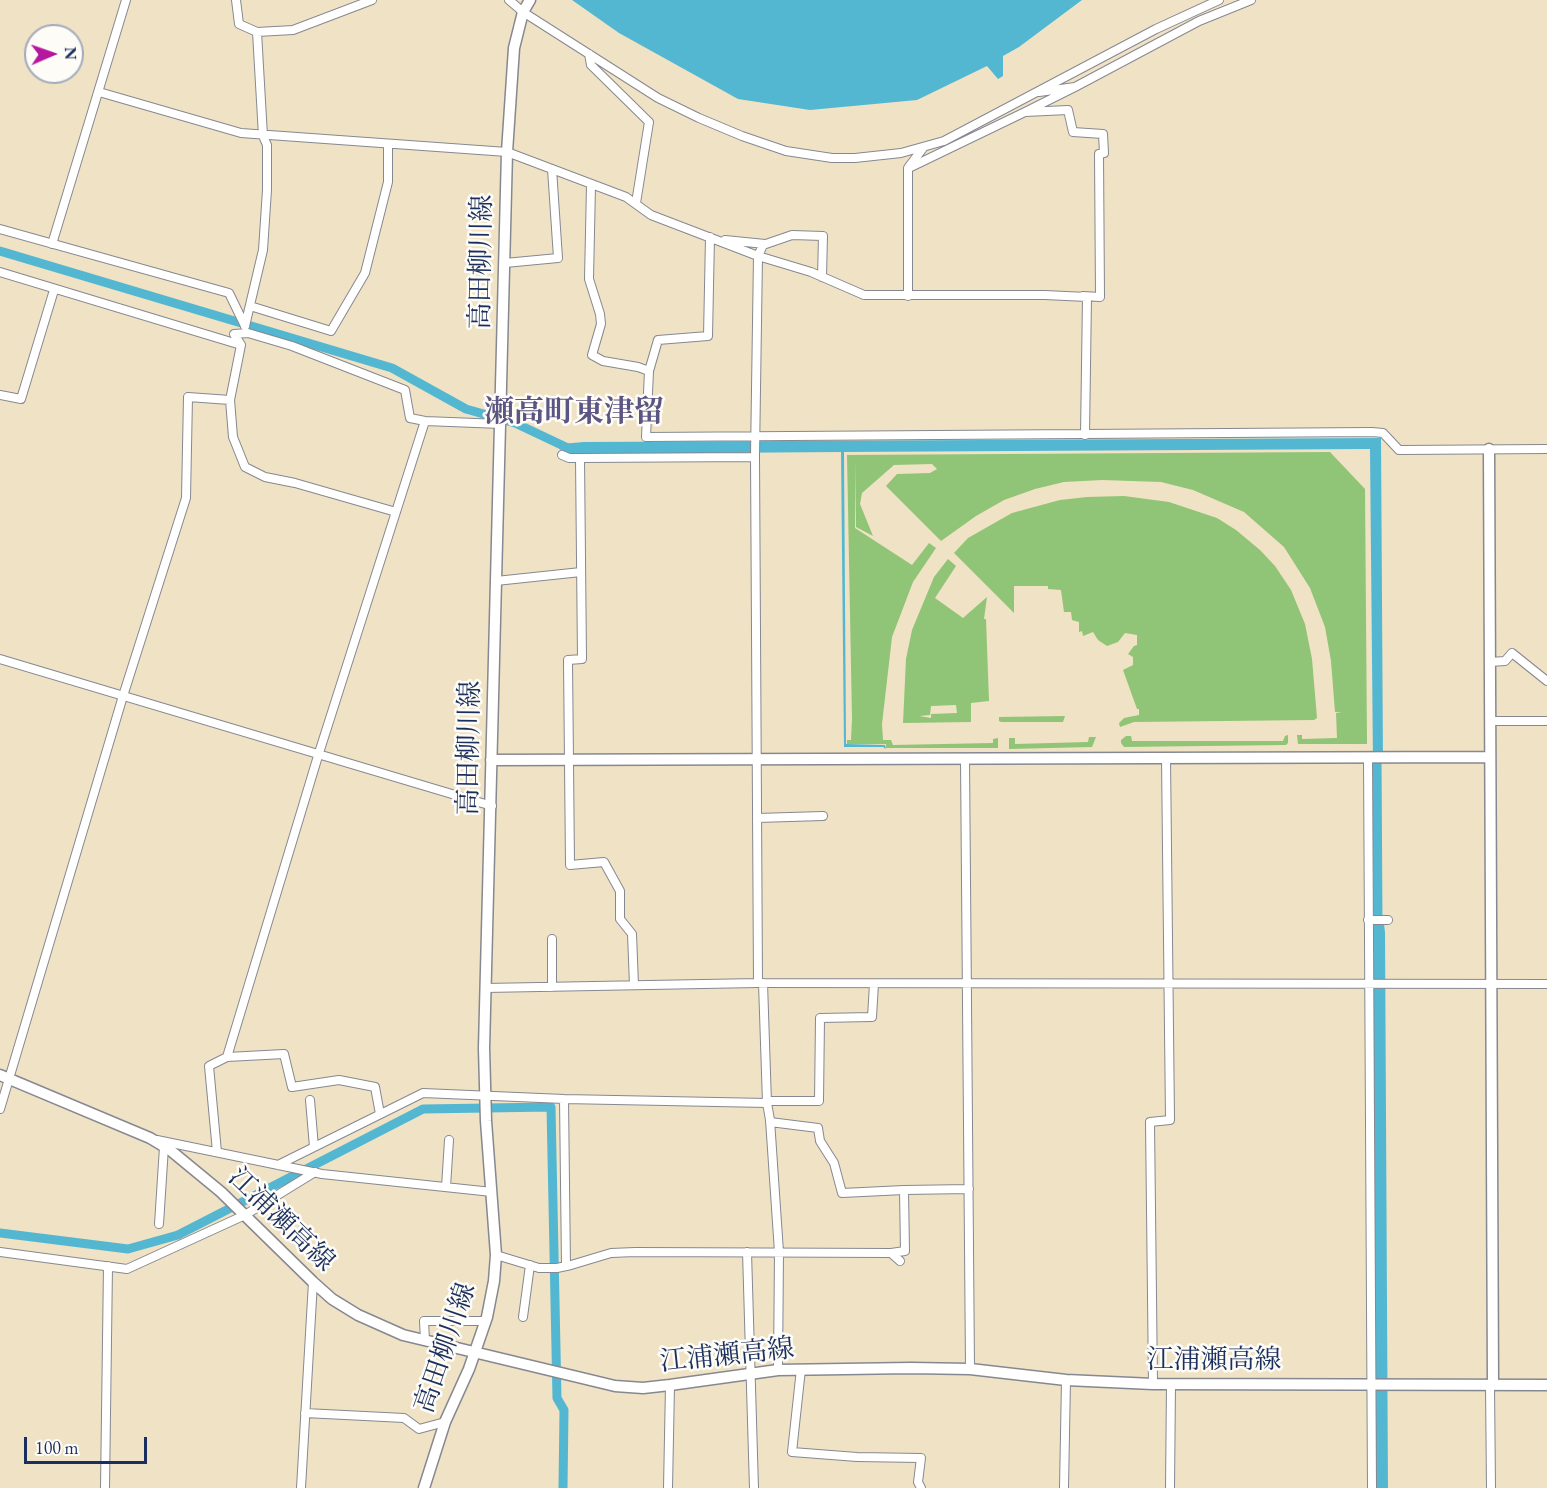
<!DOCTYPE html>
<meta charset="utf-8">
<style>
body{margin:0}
#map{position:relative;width:1547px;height:1488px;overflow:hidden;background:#f0e2c4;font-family:"EB Garamond",serif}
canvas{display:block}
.north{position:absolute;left:24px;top:24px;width:60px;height:60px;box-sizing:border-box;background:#fdfcf7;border:2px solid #a3aaba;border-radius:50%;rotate:88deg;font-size:16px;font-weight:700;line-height:24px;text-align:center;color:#1b2f5e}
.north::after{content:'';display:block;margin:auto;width:21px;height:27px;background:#b5179e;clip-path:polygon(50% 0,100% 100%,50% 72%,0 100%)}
.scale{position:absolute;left:24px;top:1437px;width:123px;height:27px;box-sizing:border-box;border:3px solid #1b2f5e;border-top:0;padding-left:8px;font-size:18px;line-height:21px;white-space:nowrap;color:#1b2f5e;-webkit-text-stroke:4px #fdfcf7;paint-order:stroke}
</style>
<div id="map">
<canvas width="1547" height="1488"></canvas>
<div class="north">N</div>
<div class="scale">100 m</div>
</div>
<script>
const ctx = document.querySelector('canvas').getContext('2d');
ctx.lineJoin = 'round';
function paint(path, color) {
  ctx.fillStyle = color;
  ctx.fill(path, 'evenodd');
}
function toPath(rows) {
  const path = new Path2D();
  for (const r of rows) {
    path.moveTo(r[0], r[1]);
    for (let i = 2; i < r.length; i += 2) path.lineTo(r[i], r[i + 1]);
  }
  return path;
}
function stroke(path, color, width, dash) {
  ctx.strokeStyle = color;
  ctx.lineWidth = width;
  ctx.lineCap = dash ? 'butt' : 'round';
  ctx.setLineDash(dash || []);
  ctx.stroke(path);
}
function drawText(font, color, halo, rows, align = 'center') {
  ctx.font = font + ' "EB Garamond","Noto Serif JP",serif';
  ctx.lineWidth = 5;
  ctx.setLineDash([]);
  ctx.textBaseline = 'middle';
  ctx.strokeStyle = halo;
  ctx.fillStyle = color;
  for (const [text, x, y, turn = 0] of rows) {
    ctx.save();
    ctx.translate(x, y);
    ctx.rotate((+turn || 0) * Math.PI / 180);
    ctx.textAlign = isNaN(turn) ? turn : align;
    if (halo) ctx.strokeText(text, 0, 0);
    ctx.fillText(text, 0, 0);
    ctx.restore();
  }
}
paint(toPath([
 [1330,452,1365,489,1367,744,1298,744,1297,735,1302,735,1302,739,1337,738,1336,713,1342,712,1335,712,1331,661,1325,627,1310,588,1284,547,1244,512,1193,490,1161,482,1102,480,1064,482,1035,489,1004,500,976,516,941,541,886,486,897,474,930,473,937,469,932,464,894,465,862,493,860,504,873,536,856,527,855,461,855,528,912,565,929,543,936,548,913,582,892,637,882,724,883,740,891,740,893,745,993,743,993,739,998,738,998,748,886,748,886,744,847,744,847,740,851,740,852,719,847,455],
 [1124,496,1169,502,1217,518,1236,530,1260,550,1275,566,1291,590,1305,624,1312,659,1317,718,1314,720,1134,722,1120,727,1119,723,1124,718,1139,715,1139,709,1137,709,1123,670,1133,665,1133,657,1128,654,1134,646,1137,645,1137,635,1125,633,1118,642,1107,646,1098,640,1093,632,1083,636,1082,631,1079,632,1079,622,1072,620,1071,612,1064,612,1061,590,1048,589,1048,586,1014,586,1014,613,954,553,968,538,1012,513,1060,500,1087,497],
 [948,559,956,566,935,598,963,618,987,597,984,619,986,619,989,701,971,703,971,722,903,723,906,659,912,630,934,577],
 [931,706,956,705,957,713,931,714,931,718,919,716,930,715],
 [1065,716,1063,722,1001,722,999,721,999,717],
 [1288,735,1288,743,1286,745,1124,747,1121,743,1121,740,1126,736,1131,736,1132,741,1283,741,1285,736],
 [1089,737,1096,737,1092,747,1009,749,1009,738,1015,738,1015,744,1088,742]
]), '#90c476');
paint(toPath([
 [572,0,1082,0,1019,47,1003,56,1003,76,998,79,987,66,917,100,810,110,738,99,619,33],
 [1381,438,1383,763,1373,763,1370,449,844,452,846,744,885,745,886,749,883,747,844,747,841,452,571,454,559,449,561,444,584,442],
 [1375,916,1383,916,1385,932,1388,1488,1376,1488,1373,931]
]), '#53b7d1');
stroke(toPath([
 [0,251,392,368,466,409,515,423,570,449],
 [1377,752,1378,928],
 [0,1233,128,1249,178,1235,423,1109,551,1107,557,1398,564,1410,563,1488]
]), '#53b7d1', 9);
const street = toPath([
 [236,0,239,24,257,32,293,30,372,0],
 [509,0,523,12,658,98,699,118,742,136,786,151,832,158,855,158,901,153,944,141,1156,29,1219,0],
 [589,54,591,65,649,122,636,203],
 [1075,87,1025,112,1068,110,1073,132,1103,134,1104,153,1099,154,1100,297,1083,296],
 [99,92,241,133,507,152,626,197,651,215,758,256,811,272,864,295,1045,295,1087,297,1085,435],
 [1039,92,1075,87,1199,21,1251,0],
 [911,167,1025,112],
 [591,185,589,279,600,314,601,324,592,355,603,361,638,367,649,371,646,437,1372,432,1383,433,1399,450,1547,449],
 [0,229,229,293,245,326],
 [725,240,765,244],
 [52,244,126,0],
 [505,263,558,258,552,169],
 [0,272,241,345],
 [908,296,908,168,923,148],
 [250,306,331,331,365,273,388,182,388,144],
 [245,326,263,250,267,190,267,145,263,136,257,32],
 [649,371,658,340,708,336,710,237],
 [0,395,21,399,54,290],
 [230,400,233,437,245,467,265,477,295,483,396,512],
 [562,455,569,458,580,458,755,457],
 [580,458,582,659,568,660,570,865,604,862,620,891,620,919,632,934,634,985],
 [496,581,581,572],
 [0,659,492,806],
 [1490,662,1505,661,1512,653,1547,681],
 [1490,721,1547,721],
 [1368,757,1372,1488],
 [965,758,970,1369],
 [757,818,823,816],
 [1368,920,1388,920],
 [552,939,552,987],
 [758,983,755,456,758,256,763,245,792,235,823,236,822,277],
 [763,983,767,1103,770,1120,779,1252,778,1370],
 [485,988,758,983,1547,984],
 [227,1057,318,756,425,421],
 [564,1099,566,1266],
 [310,1100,314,1147],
 [767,1101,819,1101,820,1018,872,1017,874,984],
 [0,1109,123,696,186,498,188,397,230,400,241,345,234,334,248,333,292,346,405,390,410,418,425,421,501,424],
 [770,1122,818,1128,820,1141,834,1163,842,1193,904,1190],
 [157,1140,322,1174,492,1192],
 [217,1152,209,1066,227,1057,284,1054,292,1087,339,1080,375,1087,380,1114],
 [278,1165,423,1093,564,1099,767,1103],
 [446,1187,449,1140],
 [159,1224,164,1147],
 [0,1252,127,1269,245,1215,315,1172],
 [747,1252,754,1488],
 [891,1253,905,1251,904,1190,969,1189],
 [496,1255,539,1268,557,1268,571,1265,611,1253,635,1252,891,1253,900,1261],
 [523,1317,530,1265],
 [425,1340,424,1321,486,1321],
 [801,1369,792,1452,857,1457,921,1458,918,1482,921,1488],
 [1153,1384,1150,1122,1170,1120,1166,758],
 [1490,1385,1491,1488],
 [305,1413,404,1418,419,1429,445,1422],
 [105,1488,108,1266],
 [301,1488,313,1282],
 [668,1488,670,1385],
 [1064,1488,1066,1380],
 [1170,1488,1171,1384]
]);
const secondary = toPath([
 [1489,449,1493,1385],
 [491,760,1490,757],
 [0,1075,150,1138,170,1150,221,1192,313,1282,332,1299,358,1315,403,1335,615,1386,643,1388,670,1385,778,1370,911,1368,970,1369,1066,1380,1153,1384,1547,1385],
 [424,1488,445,1422,469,1369,487,1317,494,1281,496,1255,486,1121,484,1048,507,152,514,48,523,12,530,0]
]);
stroke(street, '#868891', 10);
stroke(secondary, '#868891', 13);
stroke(street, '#fff', 8);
stroke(secondary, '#fff', 10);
drawText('27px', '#1b2f5e', '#fdfcf7', [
 ["高田柳川線",482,262,-89],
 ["高田柳川線",470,748,-89],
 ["江浦瀬高線",281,1220,44],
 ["高田柳川線",446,1348,-71],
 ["江浦瀬高線",727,1356,-6],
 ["江浦瀬高線",1214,1361]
]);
drawText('bold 30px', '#5b5583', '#fdfcf7', [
 ["瀬高町東津留",574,413]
]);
</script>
